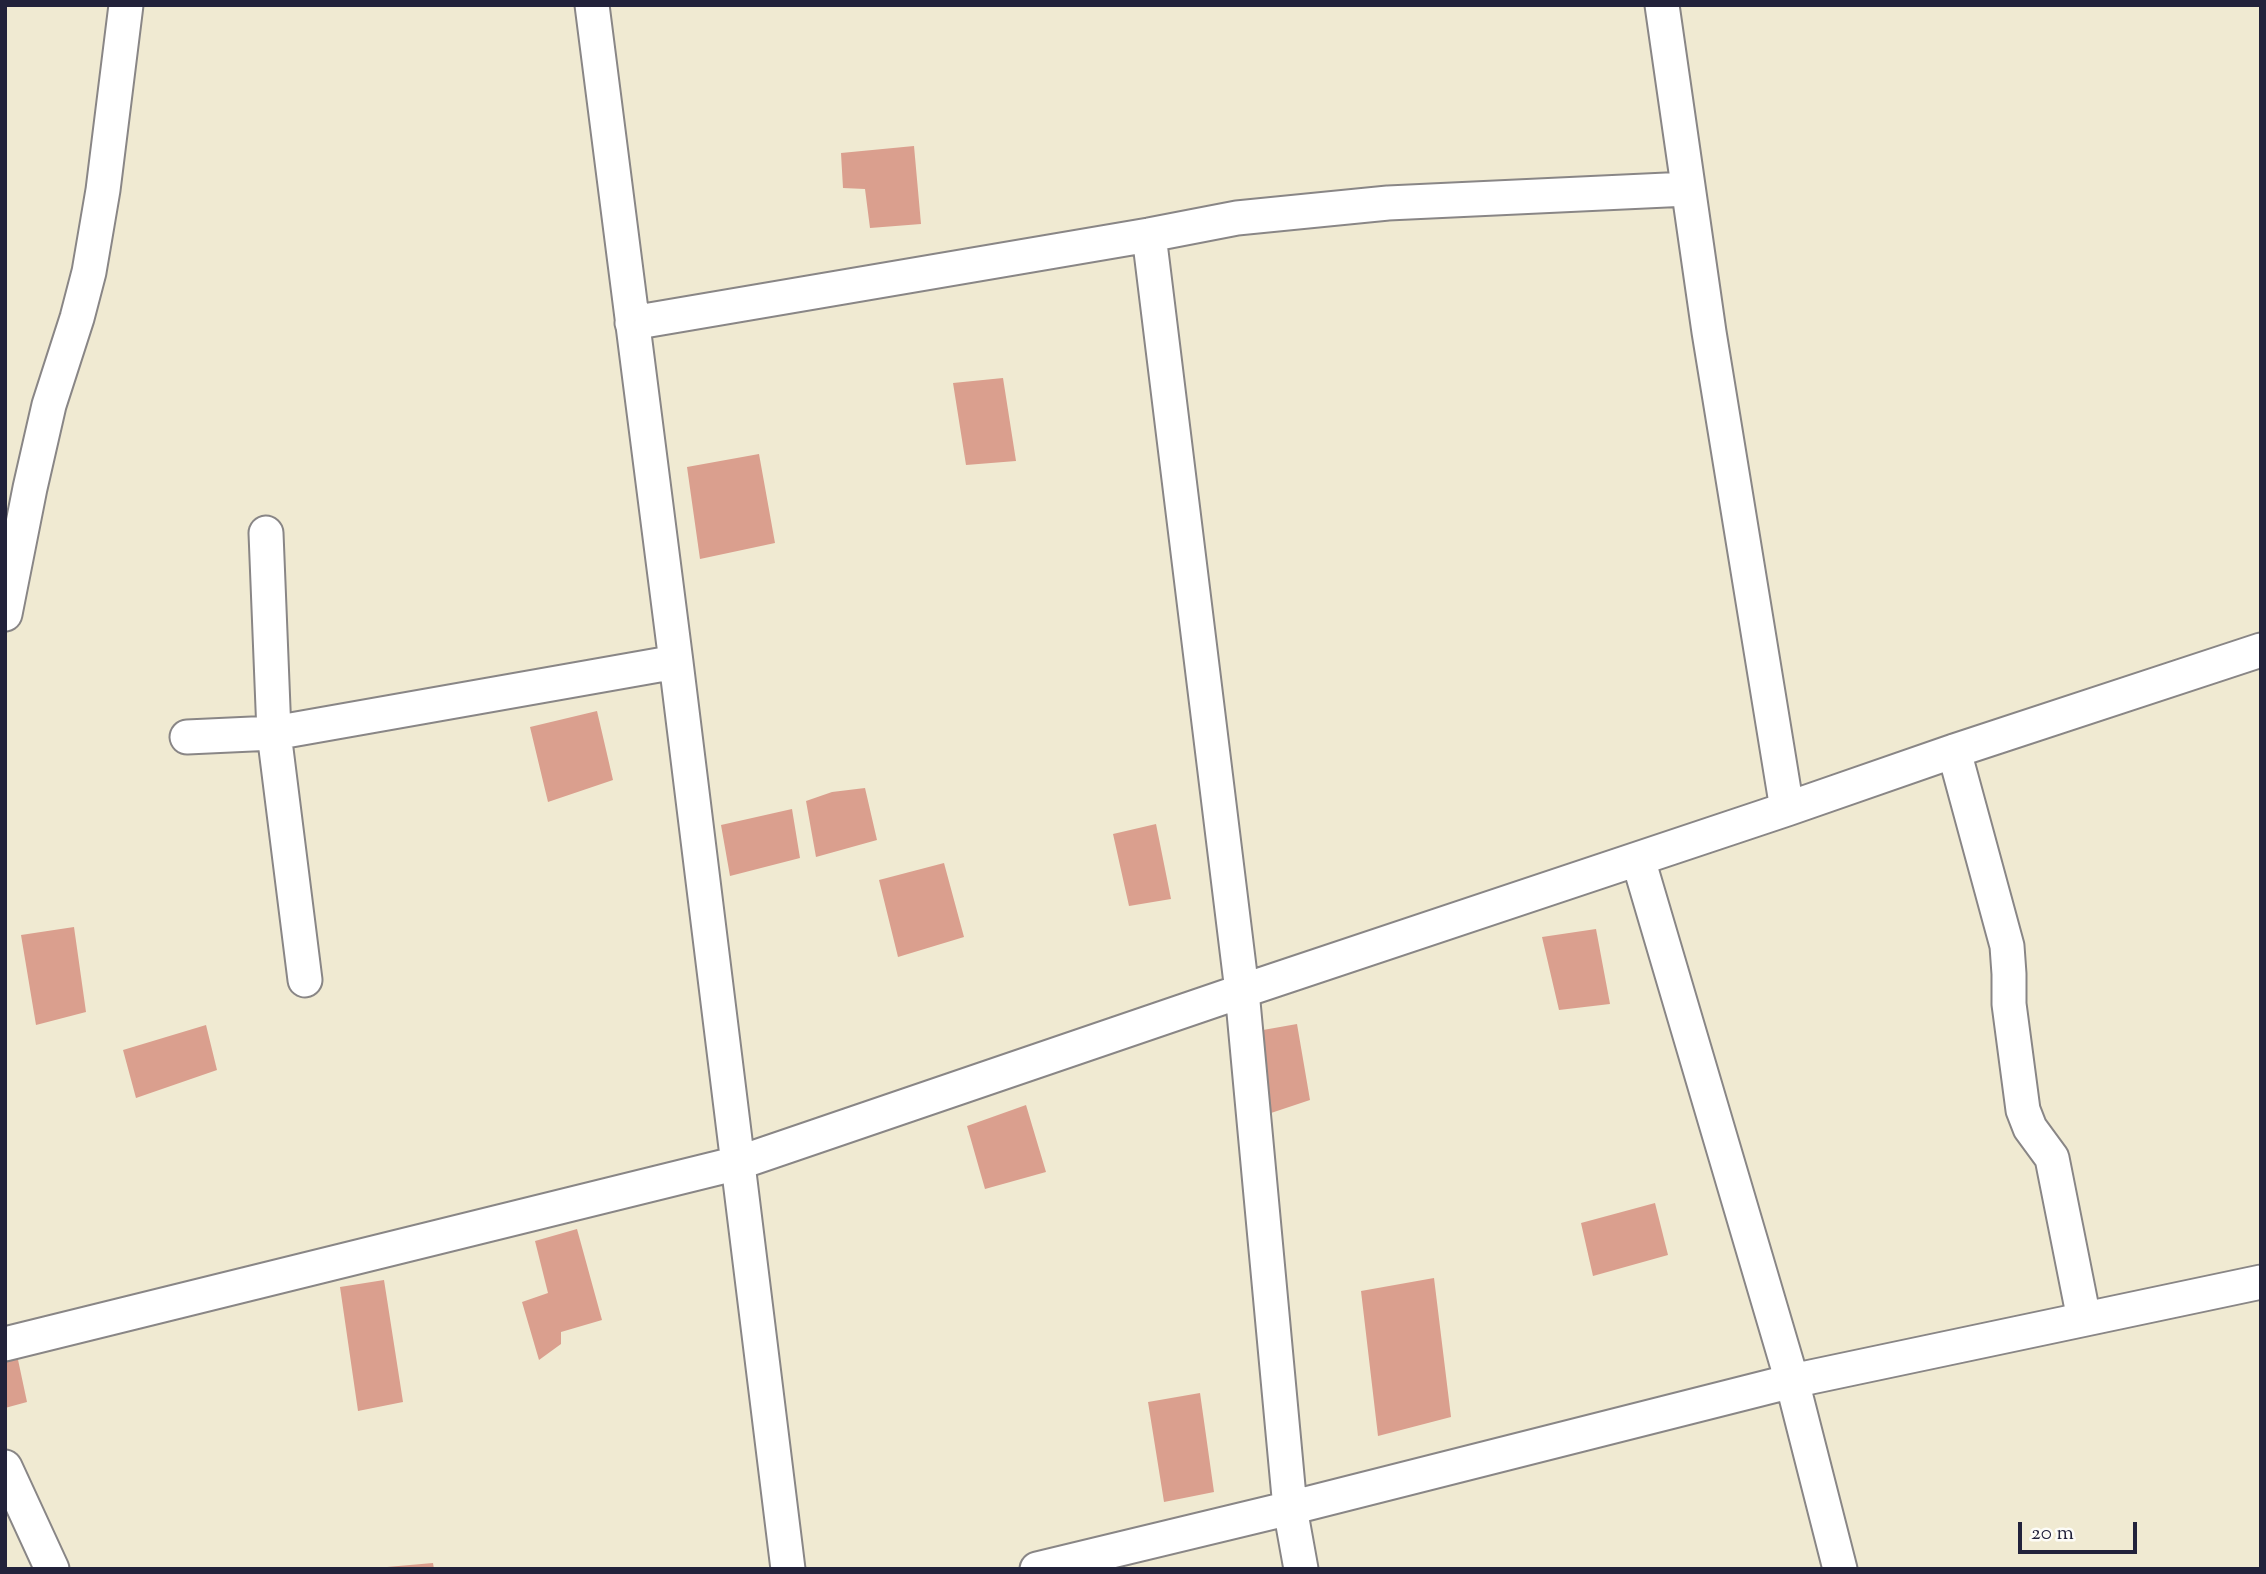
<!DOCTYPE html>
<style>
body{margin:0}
#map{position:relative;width:2266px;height:1574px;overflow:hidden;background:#f0ead2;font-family:"Sorts Mill Goudy",serif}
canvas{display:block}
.frame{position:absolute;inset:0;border:7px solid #22223b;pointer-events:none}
.scale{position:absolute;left:2018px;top:1522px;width:119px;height:32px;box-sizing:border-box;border:4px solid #22223b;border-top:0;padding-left:9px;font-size:21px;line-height:24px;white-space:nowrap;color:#22223b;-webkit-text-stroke:5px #fdfcf7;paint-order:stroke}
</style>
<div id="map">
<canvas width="2266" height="1574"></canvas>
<div class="frame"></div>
<div class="scale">20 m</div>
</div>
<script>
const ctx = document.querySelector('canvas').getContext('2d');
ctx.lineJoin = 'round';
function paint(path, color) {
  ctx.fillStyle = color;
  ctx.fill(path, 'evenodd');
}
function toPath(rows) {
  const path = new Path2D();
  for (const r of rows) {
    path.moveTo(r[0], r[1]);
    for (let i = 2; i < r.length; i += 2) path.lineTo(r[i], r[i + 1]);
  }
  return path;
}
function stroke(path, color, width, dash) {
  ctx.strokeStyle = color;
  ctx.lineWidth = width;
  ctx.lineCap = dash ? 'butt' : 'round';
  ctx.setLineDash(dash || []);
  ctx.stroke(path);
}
paint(toPath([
 [914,146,921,224,870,228,865,189,843,188,841,153],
 [1003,378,1016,461,966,465,953,383],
 [759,454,775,543,700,559,687,467],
 [597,711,613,780,548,802,530,727],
 [865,788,877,840,816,857,806,801,832,792],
 [792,809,800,858,730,876,721,825],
 [1156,824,1171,899,1129,906,1113,834],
 [944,863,964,937,898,957,879,880],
 [74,927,86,1012,36,1025,21,935],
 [1596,929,1610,1004,1559,1010,1542,937],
 [1297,1024,1310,1100,1253,1119,1246,1033],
 [206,1025,217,1070,136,1098,123,1050],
 [1026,1105,1046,1172,985,1189,967,1126],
 [1655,1203,1668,1255,1593,1276,1581,1223],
 [577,1229,602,1320,561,1332,561,1344,539,1360,522,1302,548,1293,535,1241],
 [1434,1278,1451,1417,1378,1436,1361,1291],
 [384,1280,403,1402,358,1411,340,1287],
 [17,1355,27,1402,5,1408,5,1357],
 [1200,1393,1214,1492,1164,1502,1148,1402],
 [433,1563,434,1569,387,1569,387,1567]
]), '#da9f8e');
const street = toPath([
 [592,5,676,662,788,1569],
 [1662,5,1709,332,1787,809],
 [1149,235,1242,991,1290,1508,1301,1569],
 [632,323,1149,235,1237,218,1388,203,1688,189],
 [266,533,274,733,305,980],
 [5,614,30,488,49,405,77,318,89,272,103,190,126,5],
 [187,737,274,733,676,662],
 [1954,751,2007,946,2009,974,2009,1004,2023,1110,2030,1128,2052,1158,2084,1319],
 [1638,859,1792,1381,1840,1569],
 [5,1344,738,1163,1242,991,1787,809,1954,751,2261,650],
 [5,1467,52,1569],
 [1037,1569,1290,1508,1792,1381,2261,1282]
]);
stroke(street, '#898686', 37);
stroke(street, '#fff', 33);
</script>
